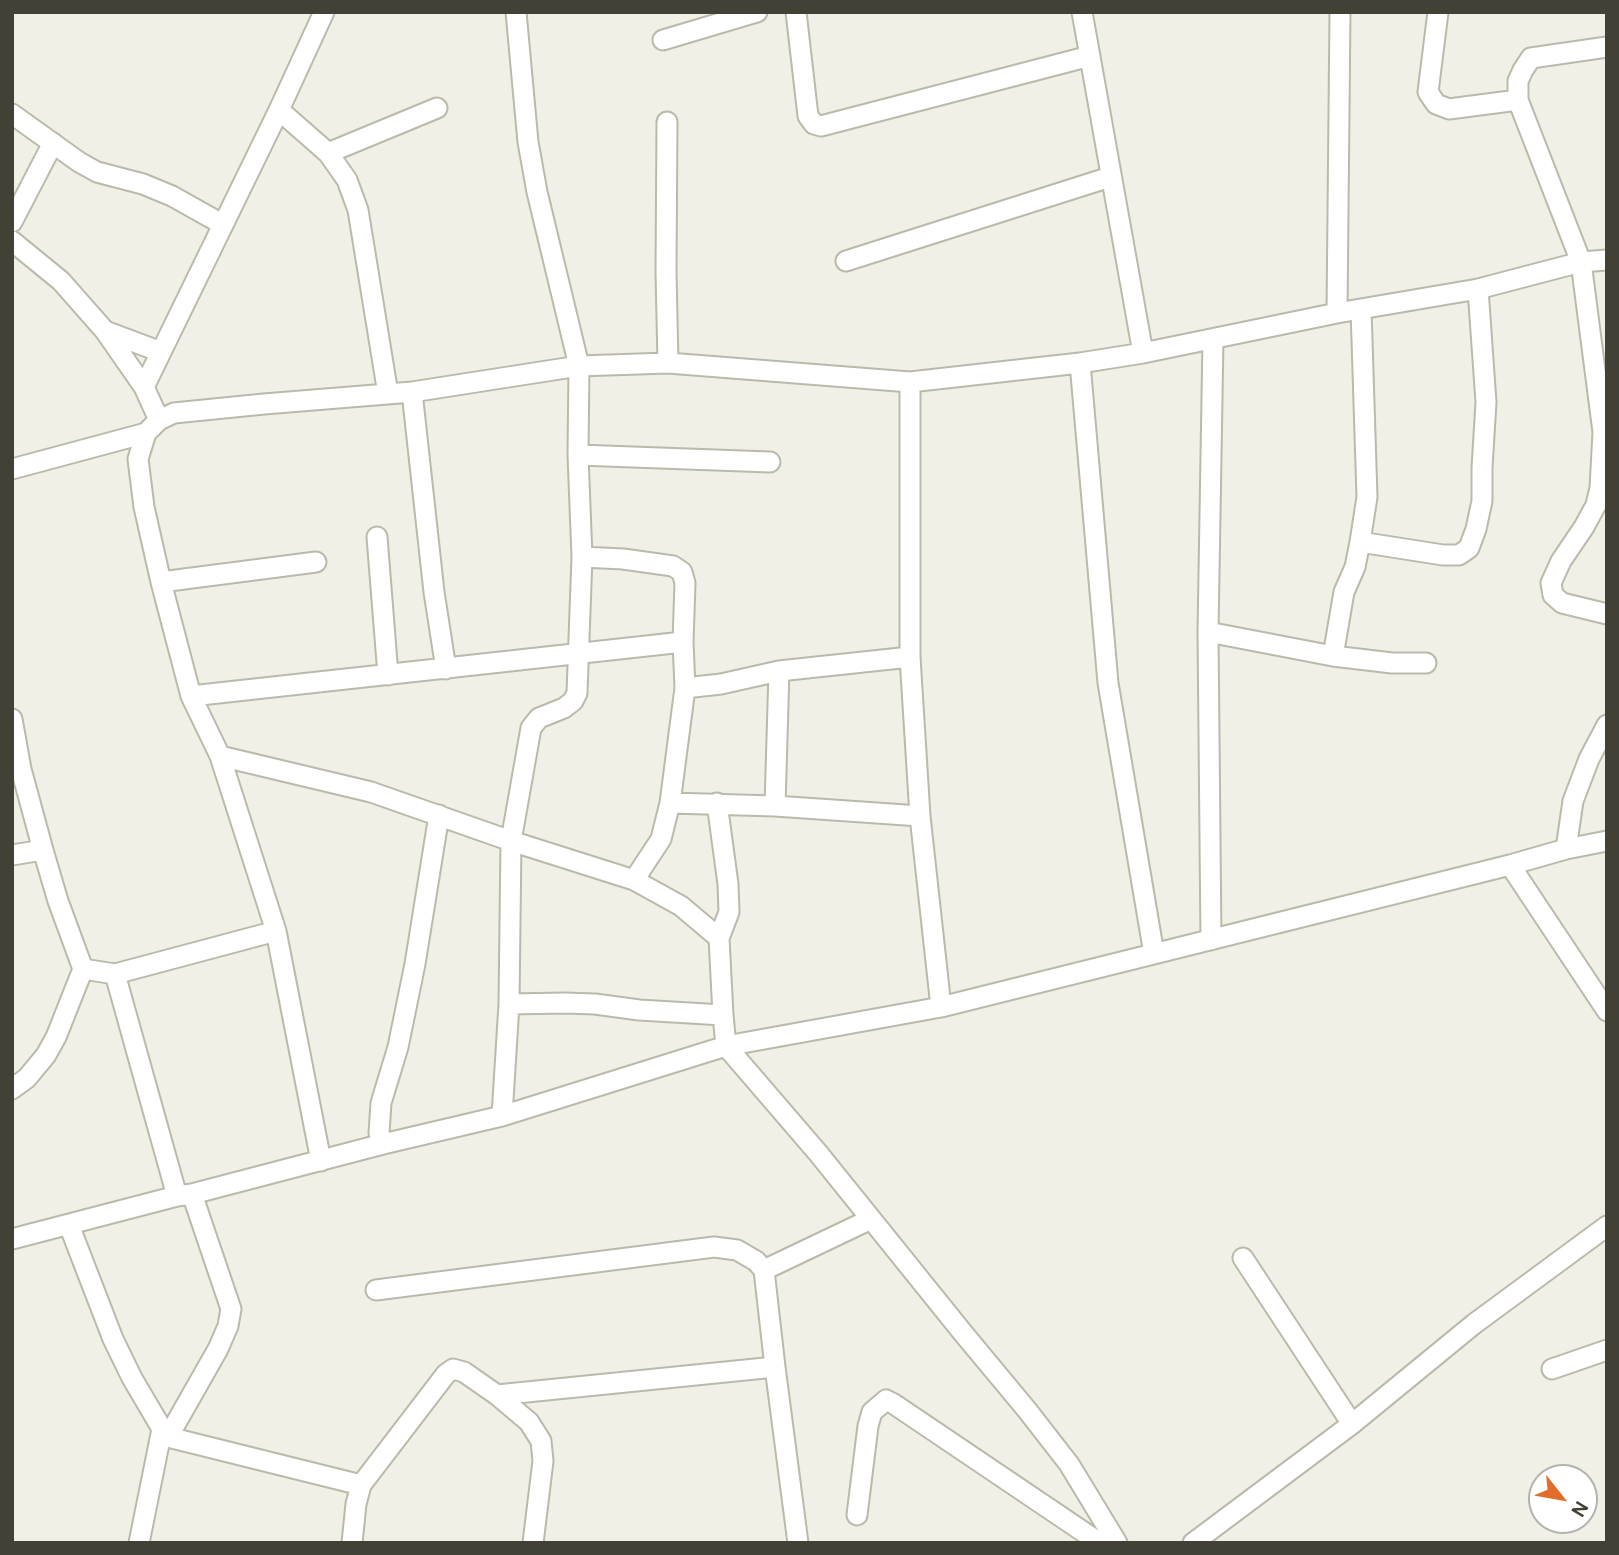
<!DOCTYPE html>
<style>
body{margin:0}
#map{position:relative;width:1619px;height:1555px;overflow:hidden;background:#f1f0e6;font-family:"DM Sans",sans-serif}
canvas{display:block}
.frame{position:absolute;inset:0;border:14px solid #434136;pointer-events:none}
.north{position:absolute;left:1528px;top:1464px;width:70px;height:70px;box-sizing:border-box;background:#fff;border:2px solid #b4b3af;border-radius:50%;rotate:121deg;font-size:19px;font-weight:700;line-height:28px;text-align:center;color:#434136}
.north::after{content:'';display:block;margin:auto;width:24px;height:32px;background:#e26c2c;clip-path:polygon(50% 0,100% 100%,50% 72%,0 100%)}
</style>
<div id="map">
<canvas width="1619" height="1555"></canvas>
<div class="frame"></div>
<div class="north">N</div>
</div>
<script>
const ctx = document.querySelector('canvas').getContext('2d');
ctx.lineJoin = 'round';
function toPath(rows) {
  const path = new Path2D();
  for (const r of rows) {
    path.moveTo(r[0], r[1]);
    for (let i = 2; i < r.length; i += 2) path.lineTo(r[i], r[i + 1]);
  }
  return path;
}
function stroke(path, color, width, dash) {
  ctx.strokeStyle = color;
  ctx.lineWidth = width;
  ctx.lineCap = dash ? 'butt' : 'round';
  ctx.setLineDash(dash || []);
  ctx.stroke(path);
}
const street = toPath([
 [796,12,808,116,814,124,821,126,1090,56],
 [1082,12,1143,353],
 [1438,12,1428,92,1436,104,1449,109,1518,100],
 [663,40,757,12],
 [1607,47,1531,58,1523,70,1518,81,1518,100,1581,262,1603,432,1600,488,1596,505,1584,527,1561,561,1551,583,1553,595,1562,603,1607,614],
 [279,110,328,153,347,180,358,210,388,394],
 [12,114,79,162,97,172,143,184,172,196,222,224],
 [667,122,666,272,668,363],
 [328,153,437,108],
 [12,222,53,143],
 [12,241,61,281,105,331,144,387],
 [846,261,1110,177],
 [1337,313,1340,12],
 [105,331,161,352],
 [1080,363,1108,683,1154,954],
 [910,382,910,657,920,816,941,1007],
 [412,392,434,592,446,669],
 [159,420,144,387,279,110,324,12],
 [578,455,770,462],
 [12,469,146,433],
 [377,537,388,675],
 [1360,542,1443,555,1459,555,1469,548,1476,529,1482,501,1482,468,1486,402,1478,289],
 [582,557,623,559,673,566,682,572,685,583,683,642,685,688,670,803,661,839,634,880],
 [161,582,316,562],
 [1208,632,1333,656,1392,663,1426,663],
 [1333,656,1344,592,1355,567,1360,542,1367,497,1361,309],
 [685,688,721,684,779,671,910,657],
 [191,696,683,642],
 [12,719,21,769,43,850,58,901,83,969,56,1037,46,1055,27,1078,12,1089],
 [220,756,371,792,511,841,634,880,681,906,719,938,723,1015,726,1046,818,1153,963,1333,1027,1410,1069,1464,1117,1543],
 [670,803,775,806,920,816],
 [717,803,728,884,729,912,719,938],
 [775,806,779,671],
 [1566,849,1573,801,1589,759,1607,725],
 [12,855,43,850],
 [1510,865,1607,1011],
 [1211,940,1208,632,1213,339],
 [83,969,115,974,276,931],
 [115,974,177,1196],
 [509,1004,565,1003,595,1004,639,1010,723,1015],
 [502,1116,509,1004,511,841,531,728,539,718,564,708,573,701,577,693,582,557,578,455,579,366,537,192,528,142,516,12],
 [383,1144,379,1133,381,1103,398,1047,415,964,439,815],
 [321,1161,276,931,220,756,191,696,161,582,144,507,138,459,146,433,159,420,174,413,264,404,412,392,579,366,668,363,910,382,1080,363,1143,353,1337,313,1478,289,1581,262,1607,260],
 [69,1225,113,1339,132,1378,162,1429,139,1543],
 [12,1239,177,1196,192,1194,383,1144,502,1116,726,1046,941,1007,1510,865,1566,849,1607,841],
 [1243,1258,1352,1424],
 [764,1270,871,1219],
 [376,1290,714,1247,737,1250,756,1261,764,1270,775,1367,798,1543],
 [1552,1369,1607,1350],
 [497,1395,775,1367],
 [163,1429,168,1437,361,1485],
 [168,1437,218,1349,228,1326,231,1309,192,1194],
 [857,1515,868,1426,872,1412,886,1400,894,1404,1100,1543],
 [352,1543,356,1504,361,1485,446,1374,453,1369,464,1372,497,1395,529,1422,541,1441,543,1461,533,1543],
 [1193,1543,1352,1424,1474,1324,1607,1226]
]);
stroke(street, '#bbb9aa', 23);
stroke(street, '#fff', 19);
</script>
